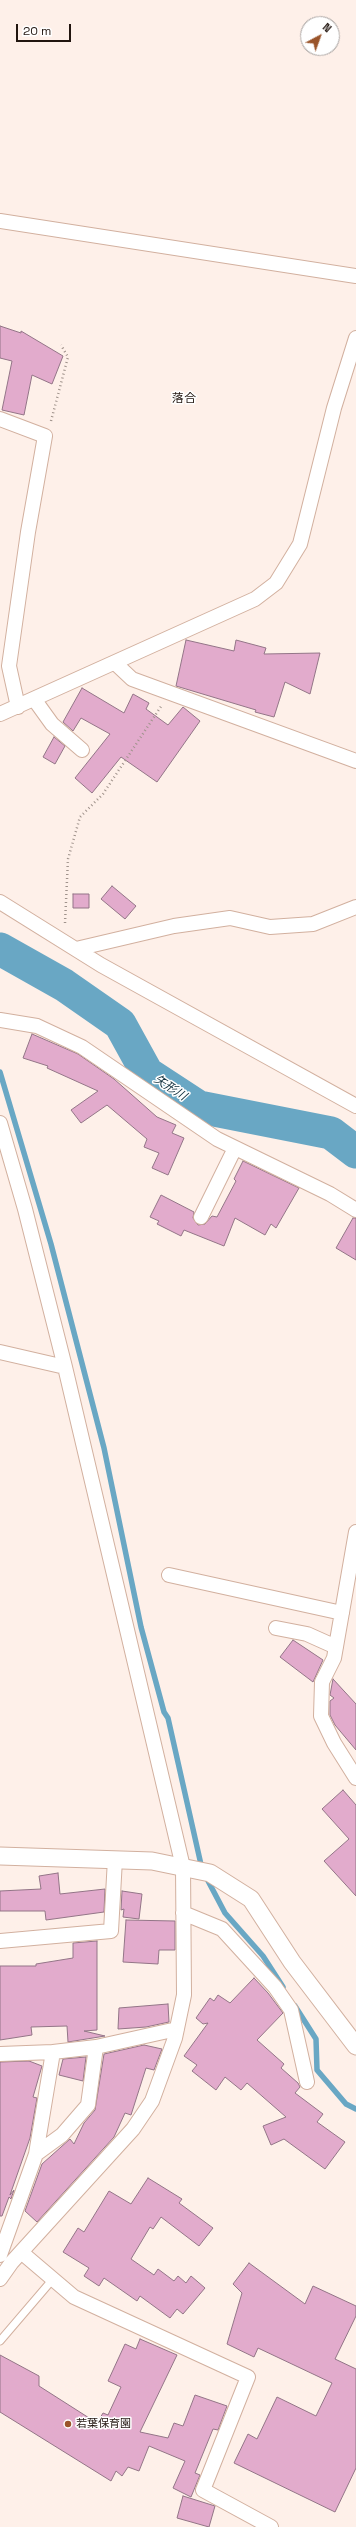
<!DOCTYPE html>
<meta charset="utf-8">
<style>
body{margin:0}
#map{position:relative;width:356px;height:2527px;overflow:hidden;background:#fef0e9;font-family:"Space Grotesk",sans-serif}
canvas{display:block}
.north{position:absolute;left:300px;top:16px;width:40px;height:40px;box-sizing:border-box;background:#fff;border:1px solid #a6a19f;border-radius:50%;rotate:41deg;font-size:11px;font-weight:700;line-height:16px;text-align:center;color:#21150f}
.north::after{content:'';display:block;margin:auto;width:14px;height:18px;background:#9a542a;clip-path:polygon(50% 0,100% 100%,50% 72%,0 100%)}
.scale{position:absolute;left:16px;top:24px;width:55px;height:18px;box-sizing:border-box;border:2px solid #21150f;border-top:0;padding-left:5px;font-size:12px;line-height:14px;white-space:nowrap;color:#21150f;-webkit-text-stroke:3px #fff;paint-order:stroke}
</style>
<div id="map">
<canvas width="356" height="2527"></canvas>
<div class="north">N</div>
<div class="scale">20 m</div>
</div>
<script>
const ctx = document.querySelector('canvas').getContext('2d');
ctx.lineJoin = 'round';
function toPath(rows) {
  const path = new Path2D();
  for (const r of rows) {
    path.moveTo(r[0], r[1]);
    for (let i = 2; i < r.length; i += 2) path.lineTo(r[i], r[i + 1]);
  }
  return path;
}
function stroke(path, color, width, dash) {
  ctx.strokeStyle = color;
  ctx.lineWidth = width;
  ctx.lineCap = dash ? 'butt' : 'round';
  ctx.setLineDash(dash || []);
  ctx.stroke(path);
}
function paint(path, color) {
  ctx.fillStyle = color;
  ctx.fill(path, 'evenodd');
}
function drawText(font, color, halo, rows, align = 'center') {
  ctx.font = font + ' "Space Grotesk","Noto Sans JP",sans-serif';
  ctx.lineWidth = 3;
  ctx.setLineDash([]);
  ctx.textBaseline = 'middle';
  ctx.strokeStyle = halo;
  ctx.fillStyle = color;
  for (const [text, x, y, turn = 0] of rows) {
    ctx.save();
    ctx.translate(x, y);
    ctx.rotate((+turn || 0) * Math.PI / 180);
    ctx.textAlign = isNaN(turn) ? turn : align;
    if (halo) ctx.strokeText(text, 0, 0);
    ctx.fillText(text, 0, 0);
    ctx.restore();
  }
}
stroke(toPath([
 [0,1072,51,1244,104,1448,141,1627,164,1712,168,1718,202,1869],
 [206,1877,225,1913,263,1956,283,1987],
 [295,2006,316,2039,317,2070,346,2104,356,2109]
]), '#69a7c4', 5.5);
stroke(toPath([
 [0,949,64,985,120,1024,147,1073,199,1107,331,1133,356,1152]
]), '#69a7c4', 33);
const building = toPath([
 [0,326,21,333,21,331,63,356,52,384,32,375,24,415,2,410,12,361,0,358,0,326],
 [186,640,234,651,236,640,266,648,264,654,320,653,310,694,285,682,274,717,255,712,256,710,176,686,186,640],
 [82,688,124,713,133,694,149,703,146,709,168,725,183,707,200,721,157,782,121,757,92,793,75,778,110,734,81,718,73,731,63,722,82,688],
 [54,737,65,746,55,764,43,757,54,737],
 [112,886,136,906,125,919,101,899,112,886],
 [73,894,89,894,89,908,73,908,73,894],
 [32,1034,78,1054,114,1079,157,1117,176,1125,172,1133,184,1138,168,1175,152,1168,159,1153,144,1147,147,1139,107,1105,81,1123,71,1110,98,1091,47,1068,48,1066,23,1058,32,1034],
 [243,1161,299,1188,276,1228,271,1224,265,1235,235,1218,224,1246,184,1230,181,1236,157,1224,159,1221,150,1217,161,1195,194,1212,193,1218,198,1225,205,1224,212,1216,217,1217,236,1181,234,1179,243,1161],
 [353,1218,356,1218,356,1260,336,1248,353,1218],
 [293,1640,323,1660,313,1682,280,1657,293,1640],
 [333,1679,356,1704,356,1750,335,1725,330,1715,330,1701,334,1698,330,1695,333,1679],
 [343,1790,356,1805,356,1896,324,1861,349,1839,322,1809,343,1790],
 [58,1873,60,1894,105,1889,104,1912,46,1920,45,1911,0,1911,0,1891,41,1889,39,1876,58,1873],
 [122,1891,142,1894,139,1919,123,1917,124,1909,121,1910,122,1891],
 [126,1920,175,1921,175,1950,159,1950,158,1964,123,1962,126,1920],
 [97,1941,97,2030,84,2031,105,2036,68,2042,67,2026,31,2027,32,2035,0,2040,0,1966,36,1966,36,1964,73,1958,73,1943,97,1941],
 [254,1978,268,1993,283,2013,257,2040,284,2064,281,2068,298,2083,300,2087,295,2093,323,2114,317,2122,345,2142,325,2169,284,2139,271,2145,263,2126,286,2117,247,2083,241,2090,225,2077,216,2090,192,2071,197,2065,184,2056,208,2023,203,2024,196,2018,210,1998,214,2001,218,1995,230,2003,254,1978],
 [168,2004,169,2022,146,2027,118,2029,119,2008,168,2004],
 [144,2045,162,2049,154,2070,146,2068,131,2115,125,2113,114,2137,37,2222,25,2211,42,2164,70,2139,74,2144,84,2123,95,2110,104,2054,144,2045],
 [86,2057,83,2081,59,2075,63,2059,86,2057],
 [29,2061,42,2066,33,2097,37,2098,30,2138,10,2195,14,2190,11,2199,9,2197,2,2216,0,2216,0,2062,29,2061],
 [148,2178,182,2199,179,2203,213,2228,199,2246,161,2217,153,2229,150,2227,131,2259,154,2275,158,2269,174,2281,178,2276,186,2283,191,2276,205,2288,183,2314,177,2309,170,2318,140,2296,137,2301,104,2278,99,2286,84,2276,89,2268,63,2252,78,2228,84,2232,109,2191,131,2204,148,2178],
 [249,2263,305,2304,313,2286,356,2306,356,2316,335,2359,356,2369,356,2468,335,2512,234,2463,248,2434,257,2439,277,2397,316,2416,332,2383,258,2348,254,2357,227,2344,242,2293,233,2284,249,2263],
 [140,2339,177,2355,140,2432,168,2438,174,2423,183,2426,195,2395,227,2406,218,2430,213,2429,195,2473,200,2475,191,2497,173,2488,185,2461,149,2446,139,2471,128,2467,122,2476,116,2471,111,2481,0,2412,0,2355,39,2376,39,2386,97,2423,103,2413,108,2415,121,2387,108,2381,125,2344,136,2349,140,2339],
 [183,2496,215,2506,209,2527,177,2518,183,2496]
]);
paint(building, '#e2abcc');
stroke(building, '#937587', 1);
const service = toPath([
 [0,2341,53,2279]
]);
const minor = toPath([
 [0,221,356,276],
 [0,419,45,436,28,532,9,666,18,707],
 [115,663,132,679,356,761],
 [34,699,52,724,82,750],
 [0,714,255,599,276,583,300,544,334,408,356,338],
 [0,902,101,965,356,1106],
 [76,949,174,926,230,918,270,927,313,924,356,907],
 [0,1020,37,1026,82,1047,217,1139,330,1194,356,1210],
 [0,1123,25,1209,65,1367,183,1867,184,1995,175,2038,152,2101,133,2129,12,2262,0,2279],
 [201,1217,235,1148],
 [0,1352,65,1367],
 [356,1532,334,1658,322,1682,321,1716,334,1743,356,1778],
 [169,1575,342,1613],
 [276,1628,307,1634,336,1647],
 [183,1913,222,1929,275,1987,291,2010,307,2082],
 [0,1941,111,1931,115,1859],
 [0,2054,53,2052],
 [36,2154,53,2052,96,2047],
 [21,2252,74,2297,248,2377,203,2490,271,2527],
 [0,2255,36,2154,62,2135,88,2105,96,2047,177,2029]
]);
const tertiary = toPath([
 [0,1856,152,1861,210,1873,251,1899,292,1962,356,2046]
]);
stroke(service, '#d2b09f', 9);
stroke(minor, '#d2b09f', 16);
stroke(tertiary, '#d2b09f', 19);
stroke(toPath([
 [51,421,68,357,61,345],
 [65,923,68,859,80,817,103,794,162,705]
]), '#a0938c', 2.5, [1, 3]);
stroke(service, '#fff', 7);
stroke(minor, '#fff', 14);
stroke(tertiary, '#fff', 17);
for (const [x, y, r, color] of [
 [68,2424,4,"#9a542a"]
]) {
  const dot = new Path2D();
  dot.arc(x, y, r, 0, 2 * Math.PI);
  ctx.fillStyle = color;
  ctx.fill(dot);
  stroke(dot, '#fff', 1.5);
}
drawText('11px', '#21150f', '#fff', [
 ["若葉保育園",76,2424]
], 'left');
drawText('12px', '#21150f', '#fff', [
 ["落合",184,399]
]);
drawText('italic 12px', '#12303e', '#fff', [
 ["矢形川",170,1088,33]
]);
</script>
